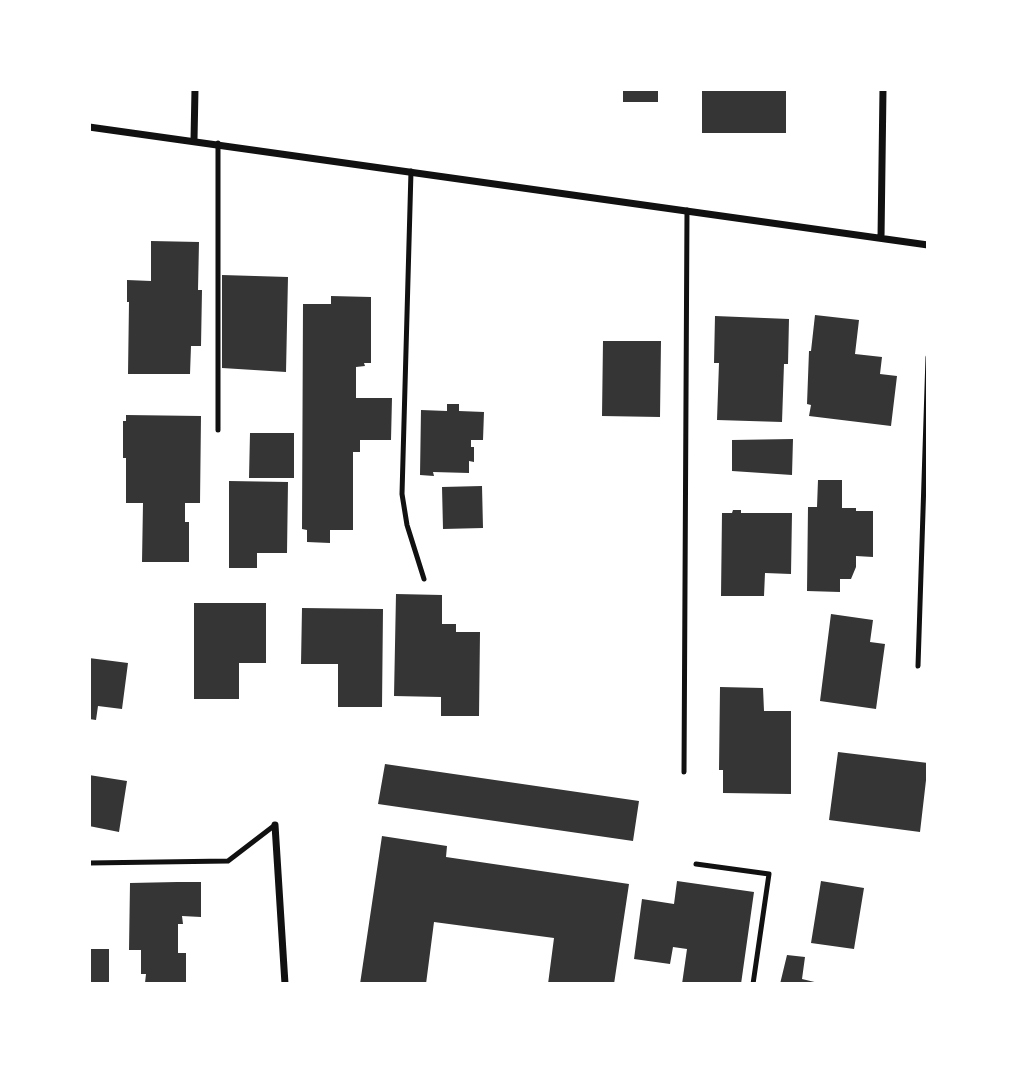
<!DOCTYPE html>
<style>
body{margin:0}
#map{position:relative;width:1017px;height:1073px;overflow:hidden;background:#fff;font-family:"DM Sans",sans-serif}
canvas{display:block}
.frame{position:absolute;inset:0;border:91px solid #fff;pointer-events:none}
</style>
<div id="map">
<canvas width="1017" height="1073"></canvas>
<div class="frame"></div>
</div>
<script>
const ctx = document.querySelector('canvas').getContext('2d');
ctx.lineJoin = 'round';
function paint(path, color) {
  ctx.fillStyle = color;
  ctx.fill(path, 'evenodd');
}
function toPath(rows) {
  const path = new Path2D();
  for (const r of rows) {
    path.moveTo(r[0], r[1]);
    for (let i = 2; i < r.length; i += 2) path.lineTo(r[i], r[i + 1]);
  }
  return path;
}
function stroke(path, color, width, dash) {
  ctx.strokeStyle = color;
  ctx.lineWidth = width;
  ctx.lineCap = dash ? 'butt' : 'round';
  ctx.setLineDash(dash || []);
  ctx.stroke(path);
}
paint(toPath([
 [623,89,658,89,658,102,623,102],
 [702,89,786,89,786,133,702,133],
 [151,241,199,242,198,290,202,290,201,346,191,346,190,374,128,374,129,302,127,302,127,280,151,281],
 [222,275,288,277,286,372,222,368],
 [331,296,371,297,371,363,364,363,365,366,356,367,356,398,392,398,391,440,360,440,360,452,353,452,353,530,330,530,330,543,307,542,307,530,302,529,303,304,331,304],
 [815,315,859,320,855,354,882,357,880,374,897,376,891,426,809,416,811,405,807,404,809,351,811,351],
 [715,316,789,319,788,364,784,364,782,422,717,420,719,363,714,363],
 [603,341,661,341,660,417,602,416],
 [447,404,459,404,459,411,484,412,483,440,471,440,471,447,474,447,474,462,469,461,469,473,433,472,434,476,420,475,421,410,447,411],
 [126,415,201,416,200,503,185,503,185,522,189,522,189,562,142,562,143,503,126,503,126,458,123,458,123,421,126,421],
 [250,433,294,433,294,478,249,478],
 [793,439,792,475,732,471,732,440],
 [818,480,842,480,842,508,856,508,856,511,873,511,873,557,856,556,856,567,851,579,840,579,840,592,807,591,808,507,817,507],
 [229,481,288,482,287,553,257,553,257,568,229,568],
 [482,486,483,528,443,529,442,487],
 [733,510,741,510,741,513,792,513,791,574,765,573,764,596,721,596,722,513,732,513],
 [396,594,442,595,442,624,456,624,456,632,480,632,479,716,441,716,441,697,394,696],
 [194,603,266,603,266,663,239,663,239,699,194,699],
 [302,608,383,609,382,707,338,707,338,664,301,664],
 [831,614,873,620,870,642,885,644,876,709,820,701],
 [89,658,128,663,122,709,98,706,96,720,89,719],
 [720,687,763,688,764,711,791,711,791,794,723,793,723,770,719,770],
 [838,752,928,763,920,832,829,820],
 [385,764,639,801,633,841,378,804],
 [89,775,127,781,119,832,89,826],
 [382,836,447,846,446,857,629,884,614,984,548,984,554,938,434,922,426,984,360,984],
 [677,881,754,892,741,984,682,984,687,949,673,947,670,964,634,959,642,899,674,904],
 [821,881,864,888,854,949,811,943],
 [177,882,201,882,201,917,182,916,183,924,178,924,178,953,186,953,186,983,145,983,146,974,141,974,141,950,129,950,130,883],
 [89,949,109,949,109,984,89,984],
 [787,955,805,957,802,979,823,984,780,984]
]), '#353535');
stroke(toPath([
 [411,171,402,494,407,525,424,579],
 [218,430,218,143],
 [918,666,928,357],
 [684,772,687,210],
 [89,863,228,861,275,825],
 [696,864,769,874,753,984]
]), '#111', 5);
stroke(toPath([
 [89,127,928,245],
 [194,140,195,89],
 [881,238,883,89],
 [275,825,285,984]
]), '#111', 7);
</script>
